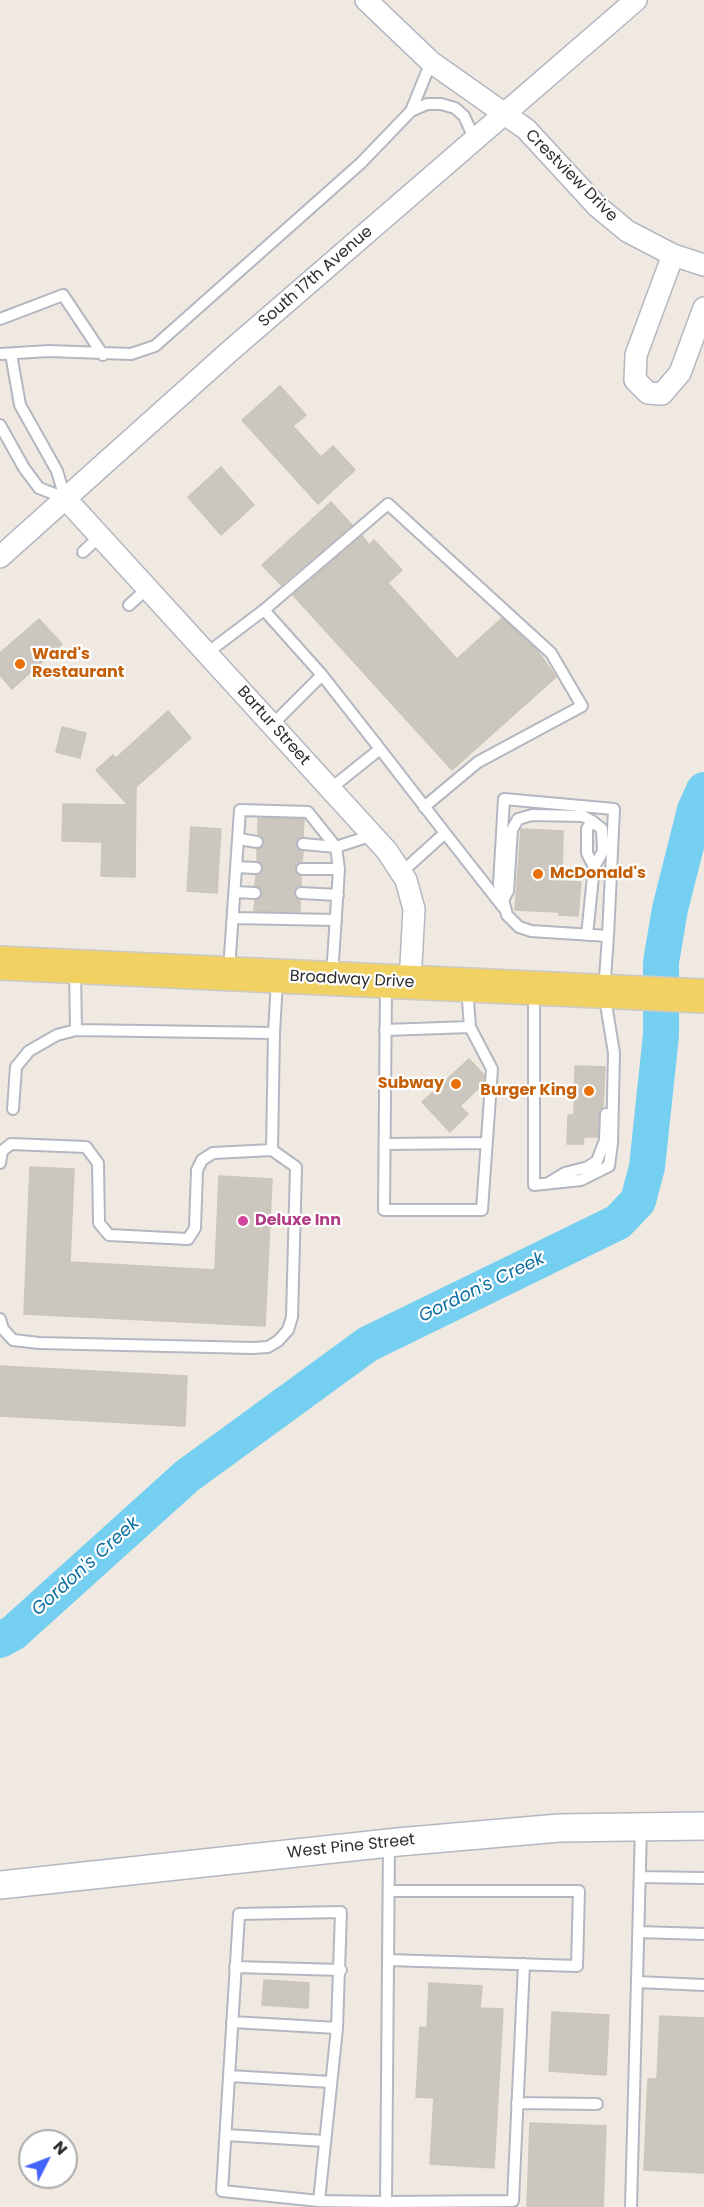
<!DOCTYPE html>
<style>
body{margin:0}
#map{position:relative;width:704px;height:2207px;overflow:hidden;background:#efe9e1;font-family:Poppins,sans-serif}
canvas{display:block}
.north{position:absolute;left:18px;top:2129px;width:60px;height:60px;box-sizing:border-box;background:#fff;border:2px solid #ababab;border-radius:50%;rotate:48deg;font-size:16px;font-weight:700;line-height:24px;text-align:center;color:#2e2e2e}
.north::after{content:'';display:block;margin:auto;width:21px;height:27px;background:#4264fb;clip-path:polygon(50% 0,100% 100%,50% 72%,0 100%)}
</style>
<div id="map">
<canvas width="704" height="2207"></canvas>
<div class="north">N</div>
</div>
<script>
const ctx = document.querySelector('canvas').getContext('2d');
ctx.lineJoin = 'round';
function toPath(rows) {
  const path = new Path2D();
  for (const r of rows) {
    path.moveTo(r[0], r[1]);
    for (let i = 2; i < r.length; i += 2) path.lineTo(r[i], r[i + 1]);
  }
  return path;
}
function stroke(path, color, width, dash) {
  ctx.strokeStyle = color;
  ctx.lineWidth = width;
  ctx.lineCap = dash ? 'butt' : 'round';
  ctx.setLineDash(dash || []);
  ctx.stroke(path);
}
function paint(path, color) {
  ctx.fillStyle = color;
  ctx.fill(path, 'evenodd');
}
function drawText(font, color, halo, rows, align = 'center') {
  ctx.font = font + ' Poppins,sans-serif';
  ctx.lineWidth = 4.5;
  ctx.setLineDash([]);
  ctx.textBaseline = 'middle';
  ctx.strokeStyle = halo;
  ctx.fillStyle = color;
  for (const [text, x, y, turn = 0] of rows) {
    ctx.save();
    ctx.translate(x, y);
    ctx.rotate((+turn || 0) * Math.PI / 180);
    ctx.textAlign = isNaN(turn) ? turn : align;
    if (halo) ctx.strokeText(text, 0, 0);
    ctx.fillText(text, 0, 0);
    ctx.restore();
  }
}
stroke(toPath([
 [0,1640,13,1633,187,1476,368,1344,618,1222,638,1201,647,1167,661,1035,661,962,670,909,695,810,704,790]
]), '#75cff0', 36);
const building = toPath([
 [280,386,306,415,293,426,321,457,333,446,355,470,318,504,242,420,280,386],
 [221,467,254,505,221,535,188,497,221,467],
 [331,502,352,525,281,585,262,565,331,502],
 [362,536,369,545,374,540,402,570,388,583,457,659,502,618,537,650,556,677,452,770,293,595,362,536],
 [39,619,62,644,12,689,0,675,0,653,39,619],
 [168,711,191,738,136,787,135,877,101,876,102,842,62,841,63,804,128,805,96,770,113,755,116,758,168,711],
 [62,727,86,733,80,758,56,752,62,727],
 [258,818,304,819,303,837,297,839,296,844,303,851,302,861,295,868,296,873,301,876,301,886,295,888,294,893,300,900,300,912,254,911,255,900,261,898,262,893,255,886,256,875,262,873,263,868,257,861,257,849,264,843,262,837,258,834,258,818],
 [191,827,221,829,217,893,187,891,191,827],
 [521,829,563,831,562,881,581,882,578,916,559,915,559,912,515,910,521,829],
 [469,1059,484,1075,483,1084,460,1106,468,1114,450,1132,422,1102,469,1059],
 [575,1066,605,1067,603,1107,599,1113,598,1137,584,1137,583,1144,567,1144,568,1115,574,1115,575,1066],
 [30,1167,74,1169,70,1262,215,1270,219,1176,272,1179,265,1326,24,1314,30,1167],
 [0,1366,187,1376,185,1426,0,1416,0,1366],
 [264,1980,309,1983,308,2008,262,2005,264,1980],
 [429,1983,482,1986,480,2008,503,2009,494,2168,430,2164,434,2098,416,2097,420,2027,427,2028,429,1983],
 [552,2012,609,2015,606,2075,549,2071,552,2012],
 [660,2016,704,2018,704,2173,644,2170,648,2079,657,2079,660,2016],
 [530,2123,606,2126,603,2207,527,2207,530,2123]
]);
paint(building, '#cbc7bf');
stroke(building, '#cbc5ba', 1.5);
const service = toPath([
 [411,111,427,104,441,104,455,108,464,116,475,140],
 [0,319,63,295,103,355],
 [0,354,49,351,131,354,155,346,361,163,411,111,431,62],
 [11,354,20,405,57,471,65,498],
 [0,425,24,468,39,488,65,498],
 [83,552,100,536],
 [129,605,148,588],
 [264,610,388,504,551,653,582,706,478,762,424,807],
 [207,653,264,610,322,675,380,749],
 [272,725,322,675],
 [330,789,380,749,445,833],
 [592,821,602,829,603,851,594,867],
 [239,839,257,842],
 [303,844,336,847,339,869,332,976],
 [236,867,256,868],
 [302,869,339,869],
 [402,872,445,833,503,907],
 [235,892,255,893],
 [301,893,338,895],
 [503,900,508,891,512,830,518,819,532,815,583,816,592,821,587,829,587,853,594,867,587,935],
 [233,918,336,920],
 [75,970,76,1030],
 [229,970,240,810,308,812,336,847,373,835],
 [386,985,384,1210,482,1210,492,1069,470,1027,467,987],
 [534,991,534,1185,581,1180,609,1166,612,1143,614,1053,604,992,608,936,614,809,504,799,499,884,507,915,519,927,531,931,608,936],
 [385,1030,470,1027],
 [13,1109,16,1067,29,1051,57,1035,76,1030,274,1033,277,980],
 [386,1144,485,1143],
 [0,1163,2,1151,11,1144,86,1147,98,1163,99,1223,109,1235,188,1239,195,1228,197,1170,202,1160,213,1153,272,1150],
 [550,1182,565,1173,588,1167,597,1161,605,1140,606,1114],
 [0,1319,3,1329,13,1340,39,1343,253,1348,268,1347,278,1341,288,1330,292,1317,296,1167,272,1150,274,1033],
 [640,1877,704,1878],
 [638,1932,704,1934],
 [388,1960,577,1966,579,1891,390,1891],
 [235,1967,341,1970],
 [637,1982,704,1985],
 [232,2022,337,2028],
 [229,2076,331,2082],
 [517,2103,597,2104],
 [226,2135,325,2141],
 [319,2201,337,2028,341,1912,239,1914,222,2191,319,2201,386,2202,389,1843],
 [386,2202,513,2201,524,1964],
 [631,2207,641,1828]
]);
const minor = toPath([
 [366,0,431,62,526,129,597,206,627,231,673,255,704,265],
 [673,255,636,355,635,380,648,393,662,394,680,373,704,308],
 [65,498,387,851,406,880,414,909,410,983],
 [0,557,230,351,636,0]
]);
const tertiary = toPath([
 [0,1885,398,1842,559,1828,704,1826]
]);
const primary = toPath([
 [0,963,704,996]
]);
stroke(service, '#b4b7c1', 14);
stroke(minor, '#b4b7c1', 24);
stroke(tertiary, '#b4b7c1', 30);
stroke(primary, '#c9c9c9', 36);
stroke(service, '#fff', 10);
stroke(minor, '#fff', 21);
stroke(tertiary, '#fff', 27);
stroke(primary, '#f2d163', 33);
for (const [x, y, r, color] of [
 [20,664,6,"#e8710a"],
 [538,874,6,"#e8710a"],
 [456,1084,6,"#e8710a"],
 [589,1091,6,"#e8710a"],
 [243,1221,6,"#d1479c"]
]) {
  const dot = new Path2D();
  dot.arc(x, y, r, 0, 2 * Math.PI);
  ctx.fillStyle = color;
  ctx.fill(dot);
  stroke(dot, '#fff', 2);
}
drawText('16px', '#2e2e2e', '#fff', [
 ["Crestview Drive",571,176,45],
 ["South 17th Avenue",316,277,-41],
 ["Bartur Street",273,726,48],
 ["Broadway Drive",352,980,3],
 ["West Pine Street",351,1847,-6]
]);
drawText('bold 16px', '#c56008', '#fff', [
 ["Ward's",32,655],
 ["Restaurant",32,673],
 ["McDonald's",550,874],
 ["Subway",444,1084,"right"],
 ["Burger King",577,1091,"right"]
], 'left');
drawText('bold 16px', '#b23c85', '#fff', [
 ["Deluxe Inn",255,1221]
], 'left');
drawText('italic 18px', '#0d6fa3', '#fff', [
 ["Gordon's Creek",482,1288,-26],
 ["Gordon's Creek",86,1567,-42]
]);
</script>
